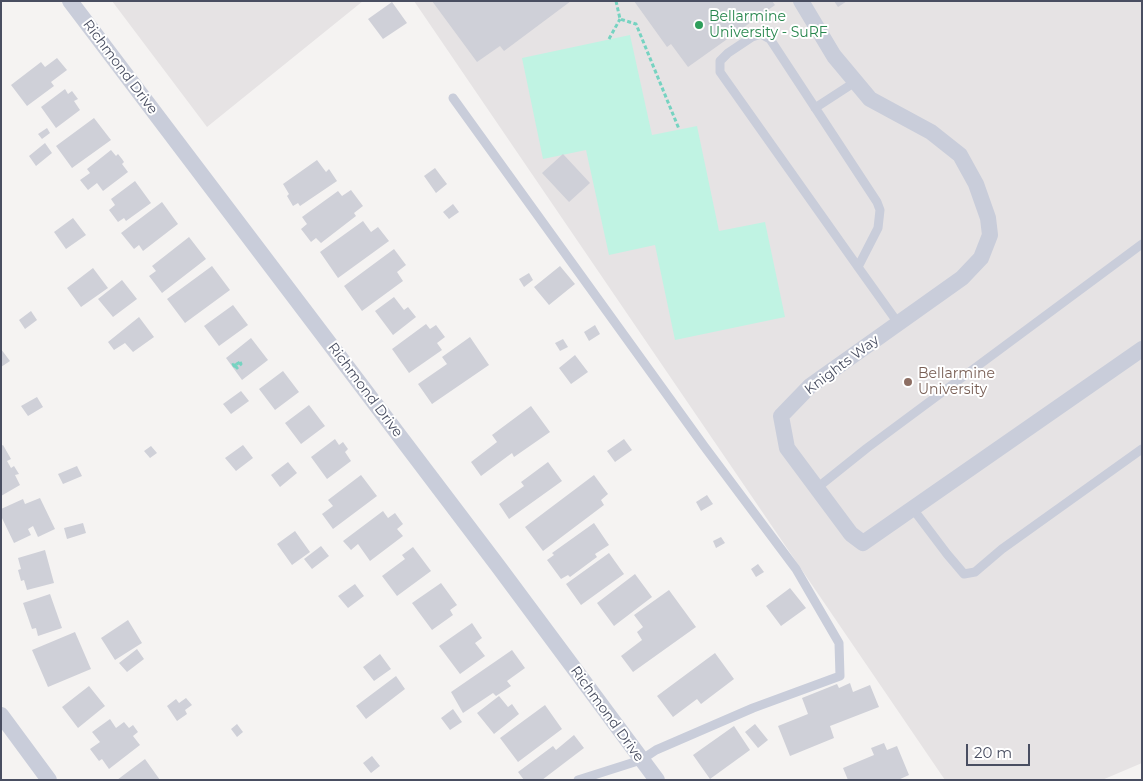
<!DOCTYPE html>
<style>
body{margin:0}
#map{position:relative;width:1143px;height:781px;overflow:hidden;background:#f5f3f2;font-family:Montserrat,sans-serif}
canvas{display:block}
.frame{position:absolute;inset:0;border:2px solid #494e61;pointer-events:none}
.scale{position:absolute;left:966px;top:744px;width:64px;height:22px;box-sizing:border-box;border:2px solid #494e61;border-top:0;padding-left:6px;font-size:15px;line-height:18px;white-space:nowrap;color:#494e61;-webkit-text-stroke:4px #fff;paint-order:stroke}
</style>
<div id="map">
<canvas width="1143" height="781"></canvas>
<div class="frame"></div>
<div class="scale">20 m</div>
</div>
<script>
const ctx = document.querySelector('canvas').getContext('2d');
ctx.lineJoin = 'round';
function paint(path, color) {
  ctx.fillStyle = color;
  ctx.fill(path, 'evenodd');
}
function toPath(rows) {
  const path = new Path2D();
  for (const r of rows) {
    path.moveTo(r[0], r[1]);
    for (let i = 2; i < r.length; i += 2) path.lineTo(r[i], r[i + 1]);
  }
  return path;
}
function stroke(path, color, width, dash) {
  ctx.strokeStyle = color;
  ctx.lineWidth = width;
  ctx.lineCap = dash ? 'butt' : 'round';
  ctx.setLineDash(dash || []);
  ctx.stroke(path);
}
function drawText(font, color, halo, rows, align = 'center') {
  ctx.font = font + ' Montserrat,sans-serif';
  ctx.lineWidth = 4;
  ctx.setLineDash([]);
  ctx.textBaseline = 'middle';
  ctx.strokeStyle = halo;
  ctx.fillStyle = color;
  for (const [text, x, y, turn = 0] of rows) {
    ctx.save();
    ctx.translate(x, y);
    ctx.rotate((+turn || 0) * Math.PI / 180);
    ctx.textAlign = isNaN(turn) ? turn : align;
    if (halo) ctx.strokeText(text, 0, 0);
    ctx.fillText(text, 0, 0);
    ctx.restore();
  }
}
paint(toPath([
 [112,1,363,1,207,127],
 [414,1,1142,1,1142,763,1102,780,945,780]
]), '#e6e3e4');
paint(toPath([
 [630,35,652,135,697,126,719,231,765,222,785,317,675,340,655,245,609,255,586,150,543,159,522,58]
]), '#c0f3e3');
paint(toPath([
 [432,1,571,1,504,51,500,46,477,62],
 [634,1,772,1,775,5,688,67,671,44,667,47],
 [834,1,847,1,838,7],
 [392,2,407,23,383,39,368,19],
 [57,58,67,70,51,82,54,86,27,106,11,85,41,62,45,67],
 [65,89,68,94,72,91,78,99,74,101,80,110,56,128,41,107],
 [94,118,111,140,72,168,56,146],
 [47,128,50,133,42,139,38,134],
 [45,143,52,153,36,166,29,156],
 [111,150,116,156,118,154,122,159,124,162,122,164,128,172,103,191,97,183,88,190,80,180,90,173,87,169],
 [563,154,590,183,569,202,542,173],
 [317,160,326,172,329,169,337,181,300,206,298,203,293,206,287,196,289,194,283,184],
 [435,168,447,184,436,193,424,176],
 [135,181,151,203,126,221,124,218,118,222,109,210,115,205,111,199],
 [351,190,363,206,354,213,356,216,321,243,316,238,311,242,301,229,307,224,302,217,338,191,342,196],
 [162,202,178,224,143,251,139,245,134,249,121,233],
 [453,204,459,212,449,219,443,212],
 [73,218,86,235,66,249,54,232],
 [363,221,371,232,378,227,389,241,338,278,320,252],
 [189,237,206,259,162,293,149,276,156,271,152,266],
 [394,249,406,265,397,272,403,281,362,311,344,286],
 [212,266,230,290,185,323,167,299],
 [560,266,575,284,549,305,534,287],
 [93,268,108,288,81,307,67,288],
 [529,273,533,280,524,287,519,279],
 [122,280,137,299,113,317,98,299],
 [394,297,404,310,408,307,416,317,393,335,375,311],
 [233,305,248,325,219,346,204,326],
 [31,311,37,320,25,329,19,320],
 [139,317,154,337,133,352,125,343,114,350,108,342],
 [426,324,430,329,436,325,445,337,437,343,442,350,409,373,392,349],
 [595,325,600,334,589,341,584,332],
 [470,337,489,365,432,404,418,384,447,364,442,357],
 [251,338,268,360,242,380,226,358],
 [563,339,568,347,560,351,555,343],
 [1,349,10,361,1,367],
 [575,355,588,372,571,384,559,368],
 [283,371,299,392,275,410,259,389],
 [241,391,249,401,231,414,223,404],
 [37,397,43,407,28,416,21,406],
 [309,405,325,426,301,444,285,423],
 [531,406,550,432,514,457,512,453,481,476,471,462,497,442,492,435],
 [335,439,339,445,343,442,348,449,345,452,351,461,327,479,311,457],
 [624,439,632,450,615,462,607,451],
 [3,445,11,459,7,461,11,468,14,466,19,474,15,475,20,485,1,496,1,446],
 [243,445,253,458,236,471,225,458],
 [151,446,157,453,150,458,144,451],
 [288,462,297,473,280,487,271,475],
 [548,462,562,481,509,519,499,504,524,486,521,482],
 [77,466,82,476,63,484,58,474],
 [361,475,377,496,333,529,322,514,333,506,328,500],
 [594,475,608,494,601,500,604,505,543,551,525,527],
 [707,495,713,504,701,511,696,502],
 [40,498,55,529,38,537,33,526,28,529,31,535,14,543,1,516,1,509,23,499,25,504],
 [383,511,388,518,395,513,403,524,397,529,403,536,370,561,358,544,351,550,343,541],
 [83,523,86,533,67,539,64,528],
 [594,523,609,545,595,554,597,557,570,577,568,575,561,579,547,560,554,555,552,553],
 [295,531,310,552,292,565,277,544],
 [721,537,725,543,716,548,713,541],
 [321,546,329,556,312,569,304,559],
 [413,547,431,571,397,596,382,576,405,559,402,555],
 [45,550,54,583,27,590,24,580,21,581,18,570,21,569,18,558],
 [609,553,624,574,581,605,566,584],
 [758,564,764,572,756,577,751,569],
 [635,574,652,597,614,626,597,603],
 [441,583,457,605,450,610,453,615,432,630,412,603],
 [355,584,364,596,348,608,338,596],
 [790,588,806,608,781,626,766,606],
 [669,590,696,627,633,672,621,656,642,640,637,632,643,627,634,615],
 [50,594,62,628,38,636,36,628,32,629,23,603],
 [128,620,142,643,115,660,101,638],
 [472,623,482,638,475,643,485,656,460,674,439,646],
 [75,632,91,669,48,687,32,650],
 [137,649,144,659,127,672,119,663],
 [512,650,525,668,507,681,511,686,496,696,493,693,463,713,451,692],
 [715,653,734,679,701,704,697,699,673,717,657,696],
 [380,654,391,669,374,681,363,667],
 [396,676,405,689,366,719,356,706],
 [850,683,853,692,870,685,879,707,830,726,834,738,790,756,778,726,808,714,802,698,837,684,839,688],
 [89,686,105,706,78,728,62,707],
 [499,696,508,707,512,704,519,714,494,734,477,713],
 [186,698,192,705,185,710,187,714,177,721,167,706,176,699,179,703],
 [545,705,562,729,518,762,500,738],
 [453,709,462,722,450,730,441,718],
 [110,719,116,728,124,722,129,728,133,725,138,732,133,736,140,745,109,769,102,759,99,761,90,749,100,742,92,732],
 [237,724,243,732,237,737,231,729],
 [755,724,768,740,758,748,745,732],
 [734,726,750,750,710,779,693,755],
 [574,735,584,748,542,780,524,780,518,772,553,746,556,750],
 [884,743,887,750,897,746,909,775,898,780,848,780,843,768,874,755,871,748],
 [372,756,380,766,371,773,363,763],
 [145,759,160,780,117,780]
]), '#cfd0d8');
stroke(toPath([
 [616,1,620,19,636,24,679,129],
 [609,39,620,19],
 [240,362,241,364,237,368,235,365,240,362],
 [234,364,235,365,233,367,232,365,234,364]
]), '#76d3c1', 3, [4, 2.5]);
stroke(toPath([
 [453,98,704,446,796,569,839,643,840,676,753,708,656,750,641,760,578,780],
 [815,108,855,82],
 [858,267,878,228,880,210,877,202,770,39,761,34,752,37,728,53,720,61,720,72,858,267,898,323],
 [817,488,867,448,1142,244],
 [913,509,947,554,964,574,975,572,1002,549,1142,449]
]), '#c9cdda', 9);
stroke(toPath([
 [70,1,498,566,657,780],
 [801,1,834,56,870,99,931,132,960,155,976,184,988,218,990,235,981,258,962,278,810,386,781,416,787,448,851,534,863,543,1142,349],
 [1,715,49,780]
]), '#c9cdda', 16);
for (const [x, y, r, color] of [
 [699,25,5,"#2e9e5b"],
 [908,382,5,"#8d6e63"]
]) {
  const dot = new Path2D();
  dot.arc(x, y, r, 0, 2 * Math.PI);
  ctx.fillStyle = color;
  ctx.fill(dot);
  stroke(dot, '#fff', 2);
}
drawText('14px', '#27864d', '#fff', [
 ["Bellarmine",709,17],
 ["University - SuRF",709,33]
], 'left');
drawText('14px', '#494e61', '#fff', [
 ["Richmond Drive",120,67,53],
 ["Knights Way",842,365,-37],
 ["Richmond Drive",365,390,53],
 ["Richmond Drive",607,714,54]
]);
drawText('14px', '#785e54', '#fff', [
 ["Bellarmine",918,374],
 ["University",918,390]
], 'left');
</script>
